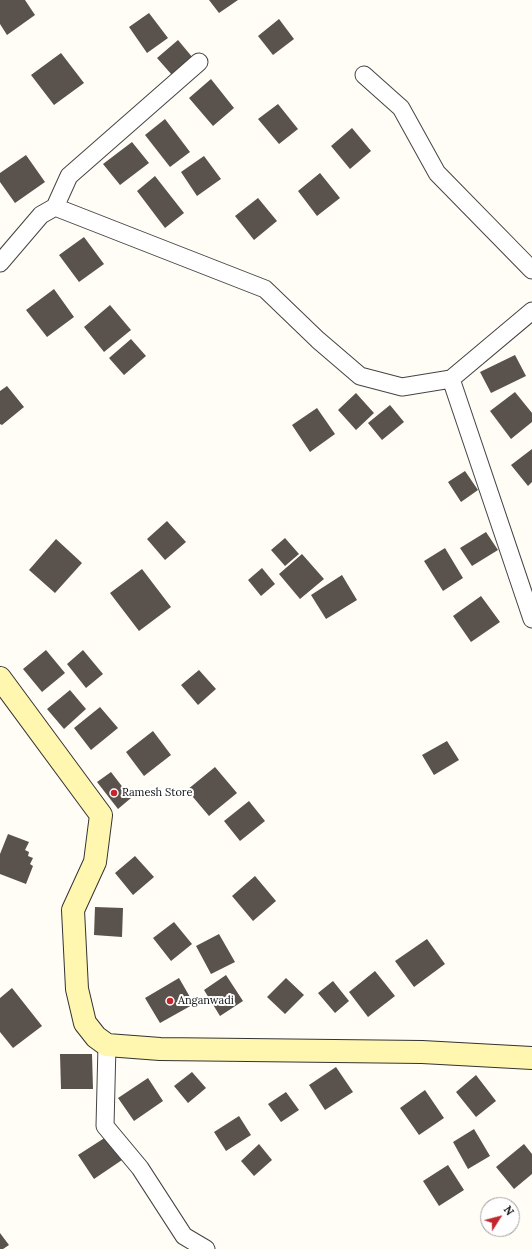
<!DOCTYPE html>
<style>
body{margin:0}
#map{position:relative;width:532px;height:1249px;overflow:hidden;background:#fffdf5;font-family:Lora,serif}
canvas{display:block}
.north{position:absolute;left:480px;top:1197px;width:40px;height:40px;box-sizing:border-box;background:#fff;border:1px solid #a0a0a0;border-radius:50%;rotate:54deg;font-size:11px;font-weight:700;line-height:16px;text-align:center;color:#111}
.north::after{content:'';display:block;margin:auto;width:14px;height:18px;background:#c4262e;clip-path:polygon(50% 0,100% 100%,50% 72%,0 100%)}
</style>
<div id="map">
<canvas width="532" height="1249"></canvas>
<div class="north">N</div>
</div>
<script>
const ctx = document.querySelector('canvas').getContext('2d');
ctx.lineJoin = 'round';
function paint(path, color) {
  ctx.fillStyle = color;
  ctx.fill(path, 'evenodd');
}
function toPath(rows) {
  const path = new Path2D();
  for (const r of rows) {
    path.moveTo(r[0], r[1]);
    for (let i = 2; i < r.length; i += 2) path.lineTo(r[i], r[i + 1]);
  }
  return path;
}
function stroke(path, color, width, dash) {
  ctx.strokeStyle = color;
  ctx.lineWidth = width;
  ctx.lineCap = dash ? 'butt' : 'round';
  ctx.setLineDash(dash || []);
  ctx.stroke(path);
}
function drawText(font, color, halo, rows, align = 'center') {
  ctx.font = font + ' Lora,serif';
  ctx.lineWidth = 4;
  ctx.setLineDash([]);
  ctx.textBaseline = 'middle';
  ctx.strokeStyle = halo;
  ctx.fillStyle = color;
  for (const [text, x, y, turn = 0] of rows) {
    ctx.save();
    ctx.translate(x, y);
    ctx.rotate((+turn || 0) * Math.PI / 180);
    ctx.textAlign = isNaN(turn) ? turn : align;
    if (halo) ctx.strokeText(text, 0, 0);
    ctx.fillText(text, 0, 0);
    ctx.restore();
  }
}
paint(toPath([
 [0,0,25,0,35,15,7,35,0,24],
 [209,0,238,0,219,13],
 [149,13,168,38,147,53,129,27],
 [279,19,294,39,273,55,258,36],
 [178,40,193,58,172,75,157,58],
 [61,53,84,83,54,105,31,75],
 [211,79,234,108,213,126,189,98],
 [278,104,298,129,279,144,258,119],
 [165,119,190,152,170,167,145,135],
 [352,128,371,151,350,169,331,146],
 [132,142,149,163,120,185,103,164],
 [26,155,45,182,15,203,0,182,0,173],
 [204,156,221,179,197,196,181,172],
 [320,173,340,198,317,216,298,191],
 [155,176,184,213,165,228,137,191],
 [258,198,277,221,254,240,235,216],
 [84,237,104,264,79,282,59,255],
 [54,289,74,317,47,337,26,310],
 [110,305,131,330,104,352,84,327],
 [131,339,146,356,124,375,109,358],
 [515,355,526,376,491,393,480,372],
 [7,386,24,407,2,425,0,424,0,391],
 [515,392,532,413,532,422,511,439,490,411],
 [356,393,374,413,356,430,338,410],
 [390,405,404,422,382,440,368,423],
 [317,408,335,434,310,452,292,425],
 [532,449,532,482,528,486,511,465],
 [465,471,478,490,461,502,448,482],
 [167,521,186,542,165,560,147,539],
 [486,532,498,550,472,566,460,548],
 [285,538,299,554,285,566,271,550],
 [56,539,82,563,55,593,29,570],
 [445,548,463,578,443,591,424,561],
 [302,554,324,579,300,599,279,574],
 [262,568,275,584,261,596,248,580],
 [142,569,171,607,139,631,110,593],
 [342,575,357,600,326,619,311,595],
 [481,596,500,622,471,642,453,616],
 [46,650,65,673,42,692,23,669],
 [83,650,103,674,86,688,67,664],
 [199,670,216,689,198,705,181,685],
 [70,690,86,709,64,729,47,709],
 [100,707,118,728,91,750,74,728],
 [153,731,171,755,144,776,126,752],
 [447,741,459,760,434,775,422,755],
 [215,767,237,793,209,816,187,790],
 [111,772,131,798,118,809,97,782],
 [249,801,265,821,240,841,224,821],
 [8,834,29,842,25,850,29,852,28,856,33,858,30,864,33,866,26,884,0,874,0,854],
 [135,856,154,877,133,895,115,873],
 [255,876,276,901,253,921,232,896],
 [95,907,123,908,122,937,94,935],
 [174,922,192,944,171,961,153,938],
 [219,934,235,962,211,974,196,946],
 [427,939,445,964,414,987,395,961],
 [375,971,395,996,368,1017,349,992],
 [226,975,243,1001,220,1016,204,990],
 [179,978,194,1004,160,1023,145,998],
 [286,978,304,995,285,1014,267,997],
 [333,981,349,1001,335,1013,318,993],
 [12,988,42,1026,13,1048,0,1032,0,998],
 [60,1054,92,1054,93,1089,61,1089],
 [336,1067,353,1092,325,1110,309,1085],
 [192,1072,206,1088,188,1103,174,1086],
 [476,1075,496,1101,476,1117,456,1092],
 [148,1078,163,1101,134,1121,118,1098],
 [425,1090,444,1118,419,1135,400,1108],
 [286,1092,299,1110,281,1122,268,1104],
 [239,1116,251,1135,226,1151,214,1132],
 [474,1129,490,1156,468,1169,453,1142],
 [106,1137,122,1160,94,1179,78,1155],
 [259,1144,272,1160,254,1176,241,1161],
 [524,1144,532,1154,532,1174,514,1189,496,1167],
 [448,1165,464,1190,439,1206,423,1181],
 [0,1233,9,1245,3,1249,0,1249]
]), '#5a524d');
const minor = toPath([
 [364,75,401,108,437,173,532,270],
 [55,207,265,289,318,340,360,376,402,387,451,379,532,311],
 [0,263,41,215,55,207,69,176,199,62],
 [451,379,532,619],
 [107,1045,105,1126,140,1168,184,1236,206,1249]
]);
const secondary = toPath([
 [0,678,101,815,95,862,73,910,77,989,85,1023,96,1037,107,1045,160,1049,422,1052,532,1058]
]);
stroke(minor, '#444', 19);
stroke(secondary, '#333', 24);
stroke(minor, '#fff', 17);
stroke(secondary, '#fff6b0', 22);
for (const [x, y, r, color] of [
 [114,793,4,"#c4262e"],
 [170,1001,4,"#c4262e"]
]) {
  const dot = new Path2D();
  dot.arc(x, y, r, 0, 2 * Math.PI);
  ctx.fillStyle = color;
  ctx.fill(dot);
  stroke(dot, '#fff', 1.5);
}
drawText('11px', '#111', '#fff', [
 ["Ramesh Store",122,793],
 ["Anganwadi",178,1001]
], 'left');
</script>
